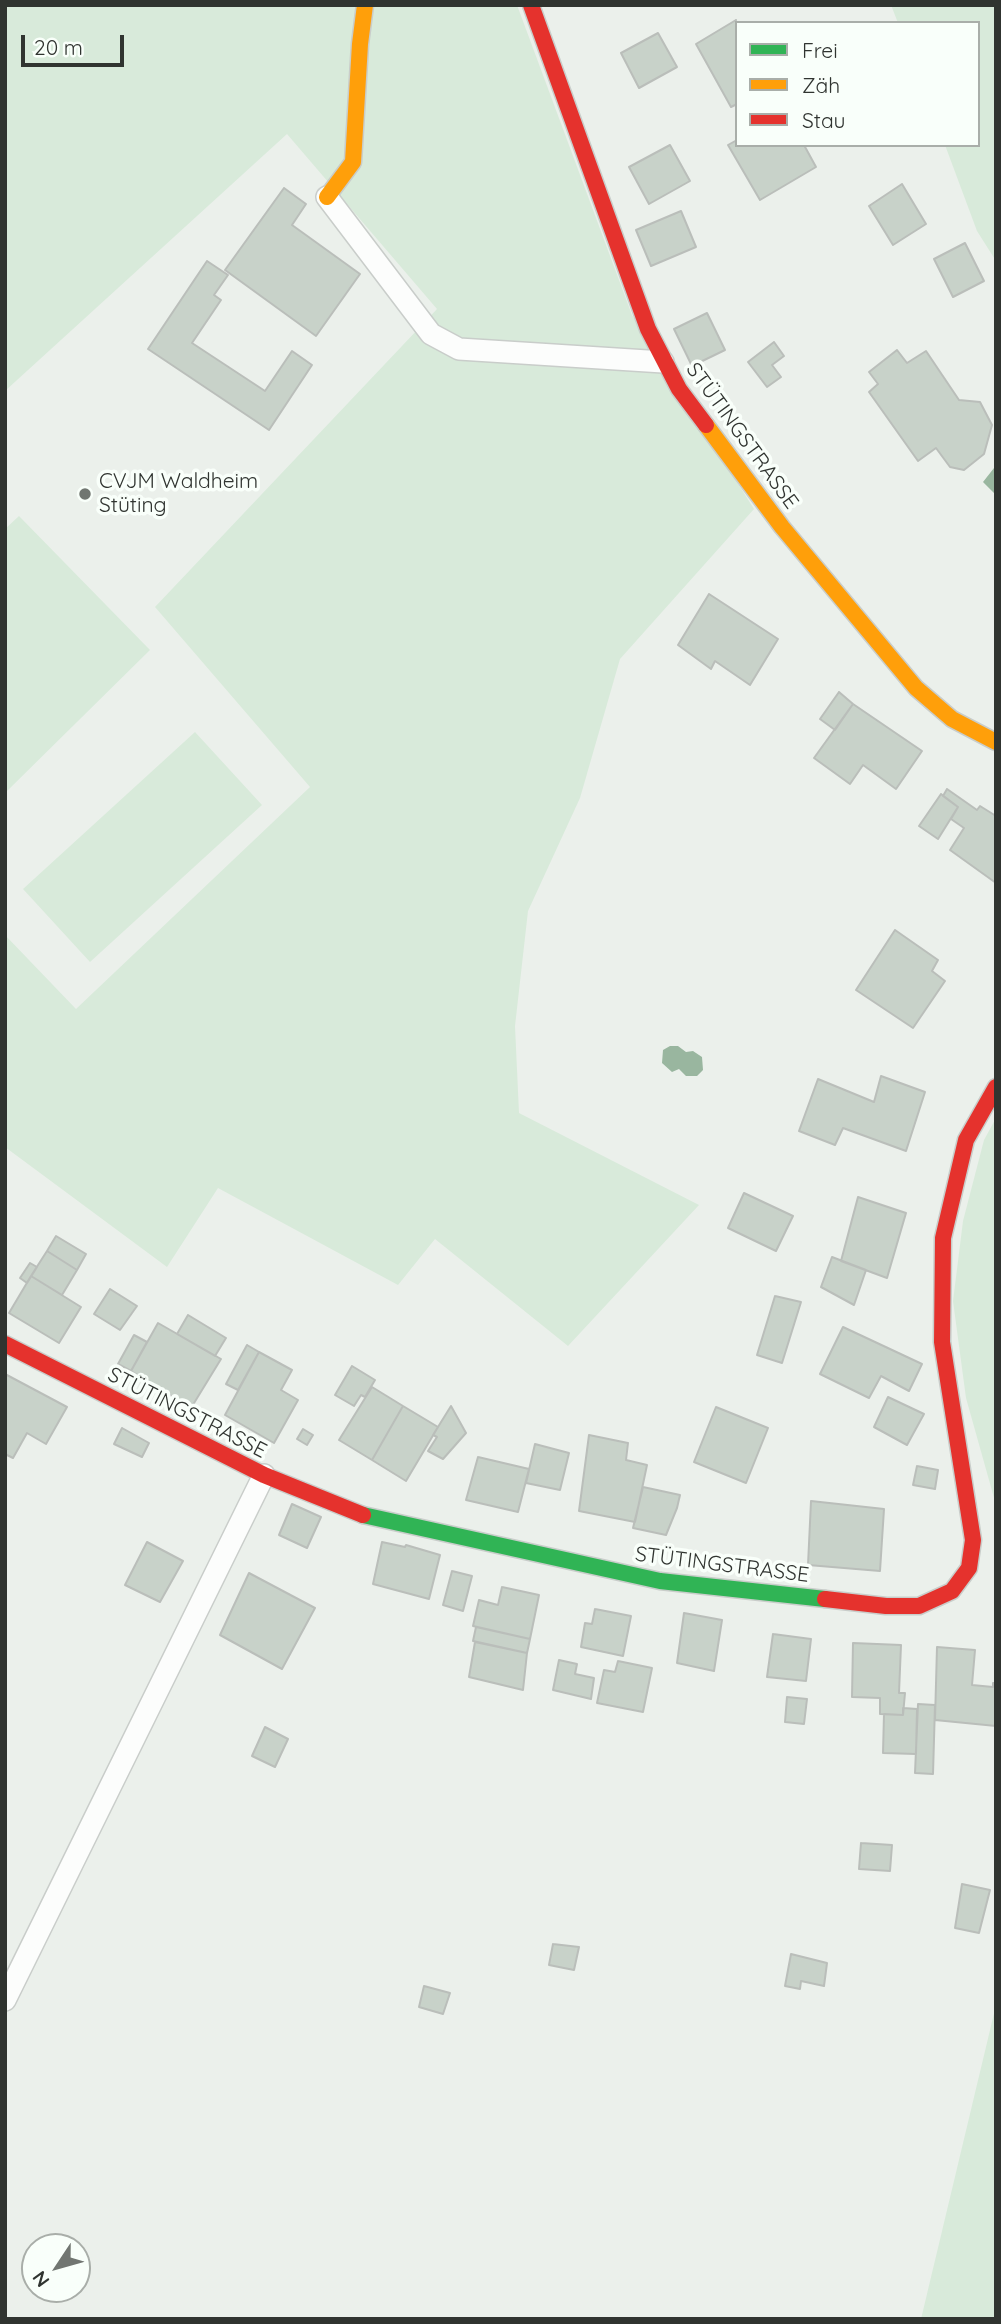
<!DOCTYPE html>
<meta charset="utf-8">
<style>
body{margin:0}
#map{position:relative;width:1001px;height:2324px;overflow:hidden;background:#ebf0eb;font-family:Quicksand,sans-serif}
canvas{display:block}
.frame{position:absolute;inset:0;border:7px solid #303430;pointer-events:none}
.legend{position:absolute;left:735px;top:21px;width:245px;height:126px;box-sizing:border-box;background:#f9fffa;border:2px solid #a9aea9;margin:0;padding:9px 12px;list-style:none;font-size:21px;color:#303430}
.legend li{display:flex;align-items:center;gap:14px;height:35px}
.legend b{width:35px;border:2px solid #a9aea9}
.north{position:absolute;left:21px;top:2233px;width:70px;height:70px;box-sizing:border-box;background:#f9fffa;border:2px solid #a9aea9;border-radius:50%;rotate:234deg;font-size:19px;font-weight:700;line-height:28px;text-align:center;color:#303430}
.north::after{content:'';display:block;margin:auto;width:24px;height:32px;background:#717671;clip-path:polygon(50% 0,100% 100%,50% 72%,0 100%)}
.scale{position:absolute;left:21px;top:35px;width:103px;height:32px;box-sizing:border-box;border:4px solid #303430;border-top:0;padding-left:9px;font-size:21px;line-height:24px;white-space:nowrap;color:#303430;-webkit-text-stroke:5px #f9fffa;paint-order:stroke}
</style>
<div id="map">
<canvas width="1001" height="2324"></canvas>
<div class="frame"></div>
<ul class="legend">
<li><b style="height:9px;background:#30b455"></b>Frei</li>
<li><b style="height:9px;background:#ff9f0a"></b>Zäh</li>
<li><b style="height:9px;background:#e5322d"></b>Stau</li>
</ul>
<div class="north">N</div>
<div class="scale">20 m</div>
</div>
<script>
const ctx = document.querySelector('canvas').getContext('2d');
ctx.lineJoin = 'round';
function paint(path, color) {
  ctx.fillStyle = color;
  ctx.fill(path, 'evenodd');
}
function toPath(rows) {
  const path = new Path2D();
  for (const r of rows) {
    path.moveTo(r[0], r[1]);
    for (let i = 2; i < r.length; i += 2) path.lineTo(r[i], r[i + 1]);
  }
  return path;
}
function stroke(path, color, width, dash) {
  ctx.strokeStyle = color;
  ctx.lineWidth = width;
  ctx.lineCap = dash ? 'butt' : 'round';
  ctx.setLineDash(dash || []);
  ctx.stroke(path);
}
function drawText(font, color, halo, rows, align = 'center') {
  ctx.font = font + ' Quicksand,sans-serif';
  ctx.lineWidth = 7;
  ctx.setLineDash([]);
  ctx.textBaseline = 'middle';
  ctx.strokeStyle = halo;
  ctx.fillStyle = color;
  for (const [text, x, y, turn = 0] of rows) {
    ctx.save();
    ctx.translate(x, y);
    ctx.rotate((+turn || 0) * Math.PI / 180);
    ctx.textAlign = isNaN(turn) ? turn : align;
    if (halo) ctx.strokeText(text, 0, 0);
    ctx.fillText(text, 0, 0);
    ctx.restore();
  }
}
paint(toPath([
 [5,5,517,5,632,315,754,509,620,659,580,798,528,911,515,1026,519,1113,699,1205,568,1346,435,1239,398,1285,218,1188,167,1267,5,1147,5,935,76,1009,310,787,155,607,437,309,287,134,5,391],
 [891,5,996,5,996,261,977,231,945,145,978,145,978,23,898,23],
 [19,516,150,650,5,793,5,529],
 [195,732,262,805,90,962,23,889],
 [996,1118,996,1505,966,1398,953,1301,963,1221,984,1140],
 [996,2005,996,2319,921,2319]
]), '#d8eada');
paint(toPath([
 [996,457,996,495,983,482,994,468],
 [678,1046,686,1052,693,1051,702,1057,703,1070,697,1076,686,1076,679,1069,672,1072,662,1063,663,1050,670,1046]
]), '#99b69f');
const building = toPath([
 [736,20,737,104,731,107,696,44,736,20],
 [658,33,677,67,639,88,621,53,658,33],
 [737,140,737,145,804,145,816,167,760,200,728,145,737,140],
 [670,145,690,181,649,204,629,167,670,145],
 [902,184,926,224,893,245,869,206,902,184],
 [284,188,306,204,292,225,360,274,316,336,225,270,284,188],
 [681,211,696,247,651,266,636,230,681,211],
 [965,243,984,281,953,297,934,259,965,243],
 [207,261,228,275,214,295,221,300,192,343,265,391,292,351,312,365,269,430,148,349,207,261],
 [707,313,725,350,692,366,674,329,707,313],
 [774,342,784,356,772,365,781,377,767,387,748,362,774,342],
 [897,350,907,363,926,351,959,400,980,402,992,425,984,454,964,470,950,467,936,448,918,461,869,392,878,384,869,372,897,350],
 [709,594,778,639,750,685,715,661,711,669,678,645,709,594],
 [839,692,853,704,835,730,820,719,839,692],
 [853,704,922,751,896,789,863,765,850,784,814,758,853,704],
 [947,789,977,810,980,806,996,816,996,883,950,850,964,828,951,819,958,807,943,796,947,789],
 [941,794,958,807,938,839,919,826,941,794],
 [895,930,938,960,932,971,945,981,913,1028,856,990,895,930],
 [881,1076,925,1092,906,1151,843,1128,835,1145,799,1131,818,1079,874,1102,881,1076],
 [744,1193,793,1216,776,1251,728,1228,744,1193],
 [858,1197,906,1213,887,1278,841,1261,858,1197],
 [56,1236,86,1254,77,1270,47,1251,56,1236],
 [47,1251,77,1270,62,1295,31,1276,47,1251],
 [832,1257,866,1270,854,1305,821,1287,832,1257],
 [30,1263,37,1267,27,1283,20,1278,30,1263],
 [31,1276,81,1307,59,1343,9,1313,31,1276],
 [110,1289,137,1306,120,1330,94,1314,110,1289],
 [775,1296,801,1302,782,1363,757,1355,775,1296],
 [188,1315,226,1338,215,1356,177,1334,188,1315],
 [158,1323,221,1359,191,1408,131,1371,158,1323],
 [843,1327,922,1364,909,1391,881,1376,869,1398,820,1374,843,1327],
 [134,1335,147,1342,131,1371,118,1364,134,1335],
 [247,1345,259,1352,238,1390,226,1384,247,1345],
 [259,1352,292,1370,281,1390,298,1400,274,1443,225,1415,259,1352],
 [352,1366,375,1380,365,1397,361,1395,354,1406,335,1395,352,1366],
 [5,1374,67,1407,46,1444,27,1433,13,1458,5,1454,5,1374],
 [372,1387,403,1406,372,1460,339,1440,372,1387],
 [888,1397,924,1414,907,1445,874,1427,888,1397],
 [403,1406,438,1427,406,1481,372,1460,403,1406],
 [451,1406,466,1433,443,1459,428,1451,437,1437,433,1435,451,1406],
 [716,1407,768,1428,746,1483,694,1462,716,1407],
 [122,1428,149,1443,142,1457,114,1444,122,1428],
 [303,1429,313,1435,307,1445,297,1439,303,1429],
 [589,1435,628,1443,626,1460,647,1465,635,1522,579,1511,589,1435],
 [535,1444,569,1453,560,1490,526,1483,535,1444],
 [478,1457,529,1469,518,1512,466,1500,478,1457],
 [917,1466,938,1470,935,1489,913,1485,917,1466],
 [643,1487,680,1495,677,1508,666,1535,633,1528,643,1487],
 [811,1501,884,1509,880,1571,808,1565,811,1501],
 [292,1504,321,1517,307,1548,279,1535,292,1504],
 [147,1542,183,1561,160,1602,125,1585,147,1542],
 [382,1542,405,1547,406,1545,440,1555,429,1599,373,1584,382,1542],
 [452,1571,472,1576,463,1611,443,1605,452,1571],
 [249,1573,315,1608,282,1669,220,1635,249,1573],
 [502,1587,539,1595,530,1639,473,1626,479,1600,498,1605,502,1587],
 [595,1609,631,1616,623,1656,581,1647,585,1623,592,1624,595,1609],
 [684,1613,722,1620,714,1671,677,1663,684,1613],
 [476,1627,530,1639,527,1653,473,1641,476,1627],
 [773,1634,811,1639,806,1681,767,1677,773,1634],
 [475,1642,527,1653,523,1690,469,1677,475,1642],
 [853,1643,901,1645,899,1693,905,1693,903,1715,880,1714,880,1698,852,1697,853,1643],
 [937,1647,975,1650,972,1685,993,1687,993,1683,996,1683,996,1726,935,1720,937,1647],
 [559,1660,577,1664,575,1674,594,1678,591,1699,553,1690,559,1660],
 [618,1661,652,1668,643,1712,597,1703,604,1670,615,1672,618,1661],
 [787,1697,807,1699,804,1724,785,1722,787,1697],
 [918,1704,935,1705,933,1774,915,1773,918,1704],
 [903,1708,917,1709,916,1754,883,1753,884,1714,903,1715,903,1708],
 [265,1727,288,1739,275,1767,252,1756,265,1727],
 [861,1843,892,1845,890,1871,859,1869,861,1843],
 [962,1884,990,1890,979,1933,955,1928,962,1884],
 [553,1944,579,1947,574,1970,549,1965,553,1944],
 [791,1954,827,1963,824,1986,801,1981,800,1989,785,1986,791,1954],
 [424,1986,450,1993,443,2014,419,2007,424,1986]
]);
paint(building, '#c8d2c9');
stroke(building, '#babeba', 2);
const lane = toPath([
 [327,197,431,334,459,349,663,362],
 [5,2000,264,1475]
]);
const fast = toPath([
 [363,1515,660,1581,825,1599]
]);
const slow = toPath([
 [327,197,353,162,360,44,365,5],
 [706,425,782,527,916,688,952,719,996,742]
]);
const jam = toPath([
 [531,5,648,329,679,389,706,425],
 [5,1344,264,1475,363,1515],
 [825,1599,886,1606,919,1606,952,1591,969,1568,973,1540,942,1342,943,1238,966,1140,996,1087]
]);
stroke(lane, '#c9cdca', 24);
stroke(fast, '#c9cdca', 19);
stroke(slow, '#c9cdca', 19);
stroke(jam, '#c9cdca', 19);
stroke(lane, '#fcfdfc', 21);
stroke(fast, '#30b455', 16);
stroke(slow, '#ff9f0a', 16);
stroke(jam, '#e5322d', 16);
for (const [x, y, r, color] of [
 [85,494,7,"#717671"]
]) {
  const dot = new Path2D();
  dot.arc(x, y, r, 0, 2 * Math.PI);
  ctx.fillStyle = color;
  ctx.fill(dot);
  stroke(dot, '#f9fffa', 2.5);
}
drawText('21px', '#303430', '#f9fffa', [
 ["STÜTINGSTRASSE",742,436,54],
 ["STÜTINGSTRASSE",187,1413,27],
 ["STÜTINGSTRASSE",722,1565,7]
]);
drawText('21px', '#303430', '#f9fffa', [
 ["CVJM Waldheim",99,482],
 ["Stüting",99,506]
], 'left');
</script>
